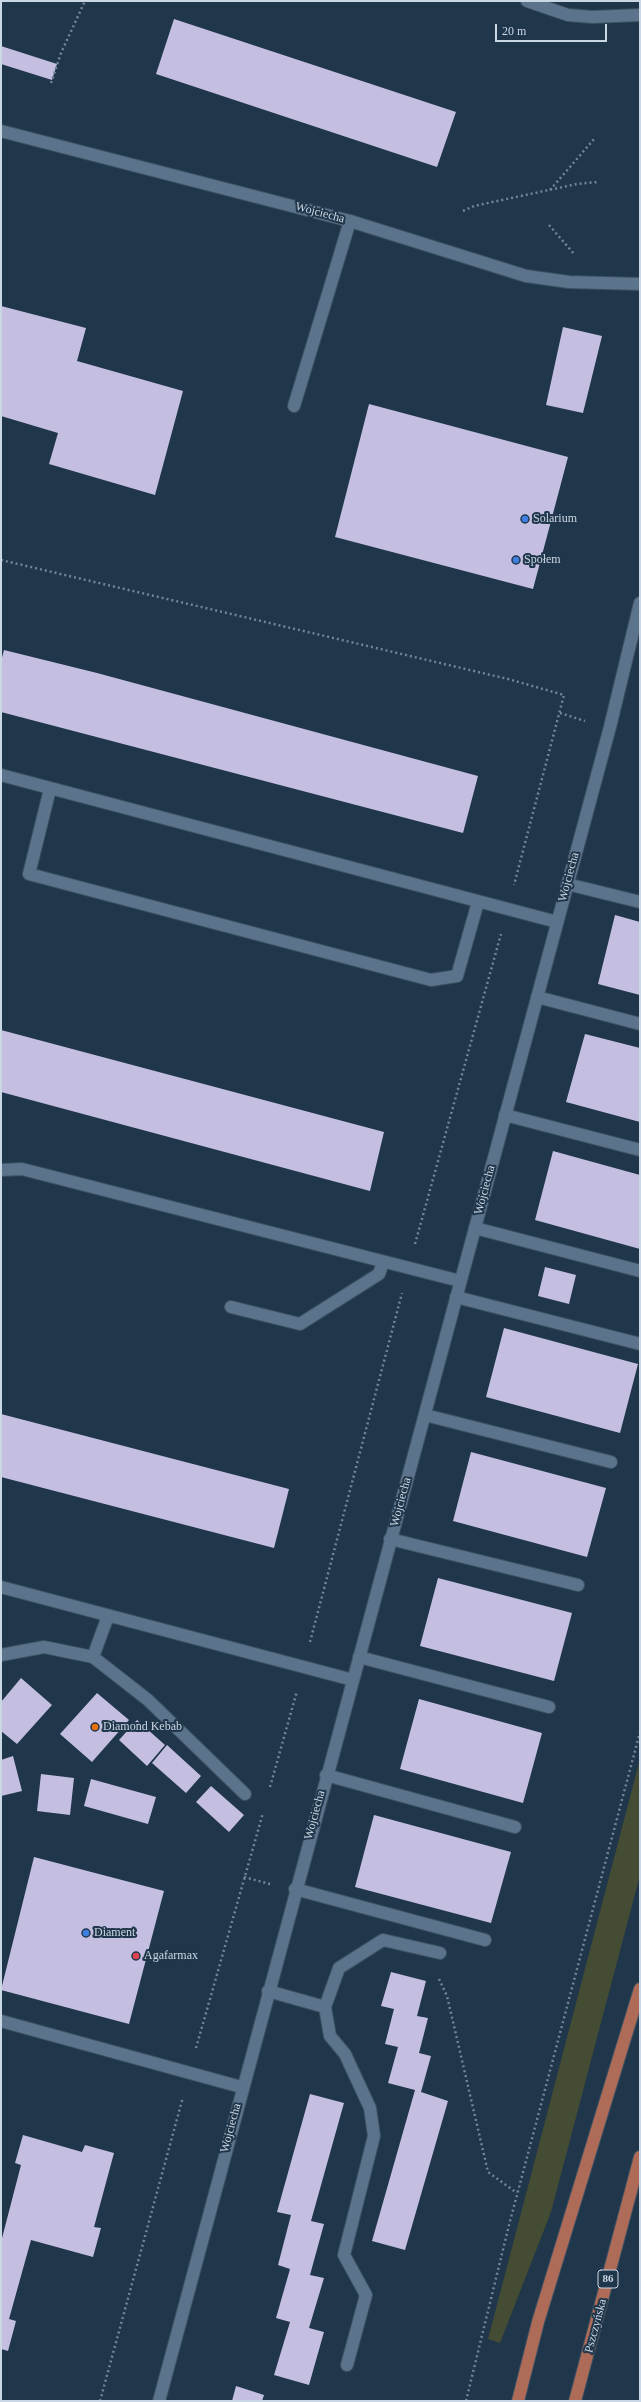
<!DOCTYPE html>
<meta charset="utf-8">
<style>
body{margin:0}
#map{position:relative;width:641px;height:2402px;overflow:hidden;background:#20364b;font-family:Georgia,serif}
canvas{display:block}
.frame{position:absolute;inset:0;border:2px solid #cad7e4;pointer-events:none}
.scale{position:absolute;left:495px;top:24px;width:112px;height:18px;box-sizing:border-box;border:2px solid #cad7e4;border-top:0;padding-left:5px;font-size:12px;line-height:14px;white-space:nowrap;color:#cad7e4;-webkit-text-stroke:3px #20364b;paint-order:stroke}
</style>
<div id="map">
<canvas width="641" height="2402"></canvas>
<div class="frame"></div>
<div class="scale">20 m</div>
</div>
<script>
const ctx = document.querySelector('canvas').getContext('2d');
ctx.lineJoin = 'round';
function paint(path, color) {
  ctx.fillStyle = color;
  ctx.fill(path, 'evenodd');
}
function toPath(rows) {
  const path = new Path2D();
  for (const r of rows) {
    path.moveTo(r[0], r[1]);
    for (let i = 2; i < r.length; i += 2) path.lineTo(r[i], r[i + 1]);
  }
  return path;
}
function stroke(path, color, width, dash) {
  ctx.strokeStyle = color;
  ctx.lineWidth = width;
  ctx.lineCap = dash ? 'butt' : 'round';
  ctx.setLineDash(dash || []);
  ctx.stroke(path);
}
function drawText(font, color, halo, rows, align = 'center') {
  ctx.font = font + ' Georgia,serif';
  ctx.lineWidth = 4;
  ctx.setLineDash([]);
  ctx.textBaseline = 'middle';
  ctx.strokeStyle = halo;
  ctx.fillStyle = color;
  for (const [text, x, y, turn = 0] of rows) {
    ctx.save();
    ctx.translate(x, y);
    ctx.rotate((+turn || 0) * Math.PI / 180);
    ctx.textAlign = isNaN(turn) ? turn : align;
    if (halo) ctx.strokeText(text, 0, 0);
    ctx.fillText(text, 0, 0);
    ctx.restore();
  }
}
paint(toPath([
 [640,1759,640,1875,551,2212,500,2343,488,2339]
]), '#444c33');
paint(toPath([
 [174,19,456,112,437,167,156,74],
 [1,46,57,64,52,80,1,64],
 [1,306,86,328,77,361,183,391,155,495,49,464,58,433,1,416],
 [563,327,602,336,583,413,546,405],
 [369,404,568,457,533,589,335,537],
 [4,650,97,673,478,776,463,833,1,712,1,661],
 [615,915,640,922,640,995,598,984],
 [1,1030,384,1132,370,1191,1,1092],
 [585,1034,640,1048,640,1122,566,1102],
 [553,1151,640,1175,640,1249,535,1220],
 [545,1267,576,1275,569,1304,538,1296],
 [504,1328,638,1364,620,1433,486,1397],
 [1,1414,289,1489,274,1548,1,1477],
 [471,1452,606,1488,587,1557,453,1521],
 [438,1578,572,1613,554,1681,420,1646],
 [21,1678,52,1705,17,1744,1,1731,1,1702],
 [97,1693,129,1720,92,1762,60,1734],
 [419,1699,542,1733,523,1803,400,1769],
 [137,1720,165,1745,147,1766,119,1740],
 [167,1745,201,1776,186,1793,152,1763],
 [13,1756,22,1791,1,1796,1,1760],
 [41,1774,74,1778,70,1815,37,1811],
 [91,1779,156,1797,148,1824,84,1806],
 [211,1786,244,1815,229,1832,196,1802],
 [374,1815,511,1852,491,1923,355,1887],
 [34,1857,164,1891,129,2024,1,1990],
 [391,1972,426,1981,417,2016,428,2018,419,2053,431,2056,421,2092,448,2101,405,2250,372,2241,415,2090,388,2083,398,2047,385,2044,394,2009,381,2006],
 [310,2094,344,2103,311,2221,324,2224,310,2275,324,2278,309,2328,324,2332,309,2385,274,2375,290,2322,276,2318,290,2269,278,2265,291,2215,277,2212],
 [23,2135,82,2152,85,2145,114,2153,94,2227,101,2228,93,2257,31,2240,9,2319,16,2321,8,2351,1,2349,1,2242,21,2165,15,2163],
 [236,2386,264,2395,262,2401,232,2401]
]), '#c4bfe0');
const service = toPath([
 [527,1,568,15,593,17,640,15],
 [294,406,350,221],
 [1,775,557,922],
 [50,789,29,874,431,980,457,976,478,902],
 [567,884,640,902],
 [537,997,640,1024],
 [505,1115,640,1150],
 [1,1170,22,1169,460,1281],
 [475,1228,640,1271],
 [456,1297,640,1344],
 [231,1307,300,1324,379,1274,383,1262],
 [425,1415,611,1462],
 [390,1539,578,1585],
 [1,1587,353,1680],
 [1,1655,44,1647,93,1657,148,1700,245,1794],
 [93,1657,108,1616],
 [359,1657,549,1707],
 [326,1775,515,1827],
 [295,1889,485,1940],
 [268,1991,325,2007,330,2036,345,2054,370,2108,374,2136,344,2255,366,2295,347,2365],
 [325,2007,339,1968,383,1940,440,1953],
 [1,2021,241,2087]
]);
const minor = toPath([
 [1,131,350,221,526,276,569,282,640,284],
 [159,2401,610,727,640,603]
]);
const primary = toPath([
 [518,2401,538,2322,640,1989],
 [575,2401,640,2157]
]);
stroke(service, '#3e5162', 14);
stroke(minor, '#3e5162', 14);
stroke(primary, '#3e5162', 14);
stroke(toPath([
 [51,83,61,53,85,1],
 [550,190,595,138],
 [463,211,474,206,577,184,598,182],
 [549,225,575,255],
 [1,560,508,679,564,695,514,885],
 [560,713,585,721],
 [415,1244,501,934],
 [310,1642,402,1293],
 [270,1787,297,1691],
 [244,1877,270,1884],
 [439,1979,447,1996,488,2172,517,2193],
 [196,2048,263,1813],
 [100,2401,183,2097],
 [466,2401,509,2225,640,1732]
]), '#738596', 2.5, [2, 3]);
stroke(service, '#5b738b', 12);
stroke(minor, '#5b738b', 12);
stroke(primary, '#ae6b57', 12);
for (const [x, y, r, color] of [
 [525,519,4,"#3f7fe0"],
 [516,560,4,"#3f7fe0"],
 [95,1727,4,"#e8710a"],
 [86,1933,4,"#3f7fe0"],
 [136,1956,4,"#e0444e"]
]) {
  const dot = new Path2D();
  dot.arc(x, y, r, 0, 2 * Math.PI);
  ctx.fillStyle = color;
  ctx.fill(dot);
  stroke(dot, '#20364b', 1.5);
}
for (const [x, y, w] of [
 [608,2279,20]
]) {
  const box = new Path2D();
  box.roundRect(x - w / 2, y - 9, w, 18, 3);
  ctx.fillStyle = '#20364b';
  ctx.fill(box);
  stroke(box, '#cad7e4', 1);
}
drawText('bold 11px', '#cad7e4', null, [
 ["86",608,2279]
]);
drawText('12px', '#cad7e4', '#20364b', [
 ["Wojciecha",320,213,15],
 ["Wojciecha",569,877,-75],
 ["Wojciecha",485,1190,-75],
 ["Wojciecha",401,1502,-75],
 ["Wojciecha",315,1815,-75],
 ["Wojciecha",231,2128,-75],
 ["Pszczyńska",596,2326,-75]
]);
drawText('12px', '#cad7e4', '#20364b', [
 ["Solarium",533,519],
 ["Społem",524,560],
 ["Diamond Kebab",103,1727],
 ["Diament",94,1933],
 ["Agafarmax",144,1956]
], 'left');
</script>
